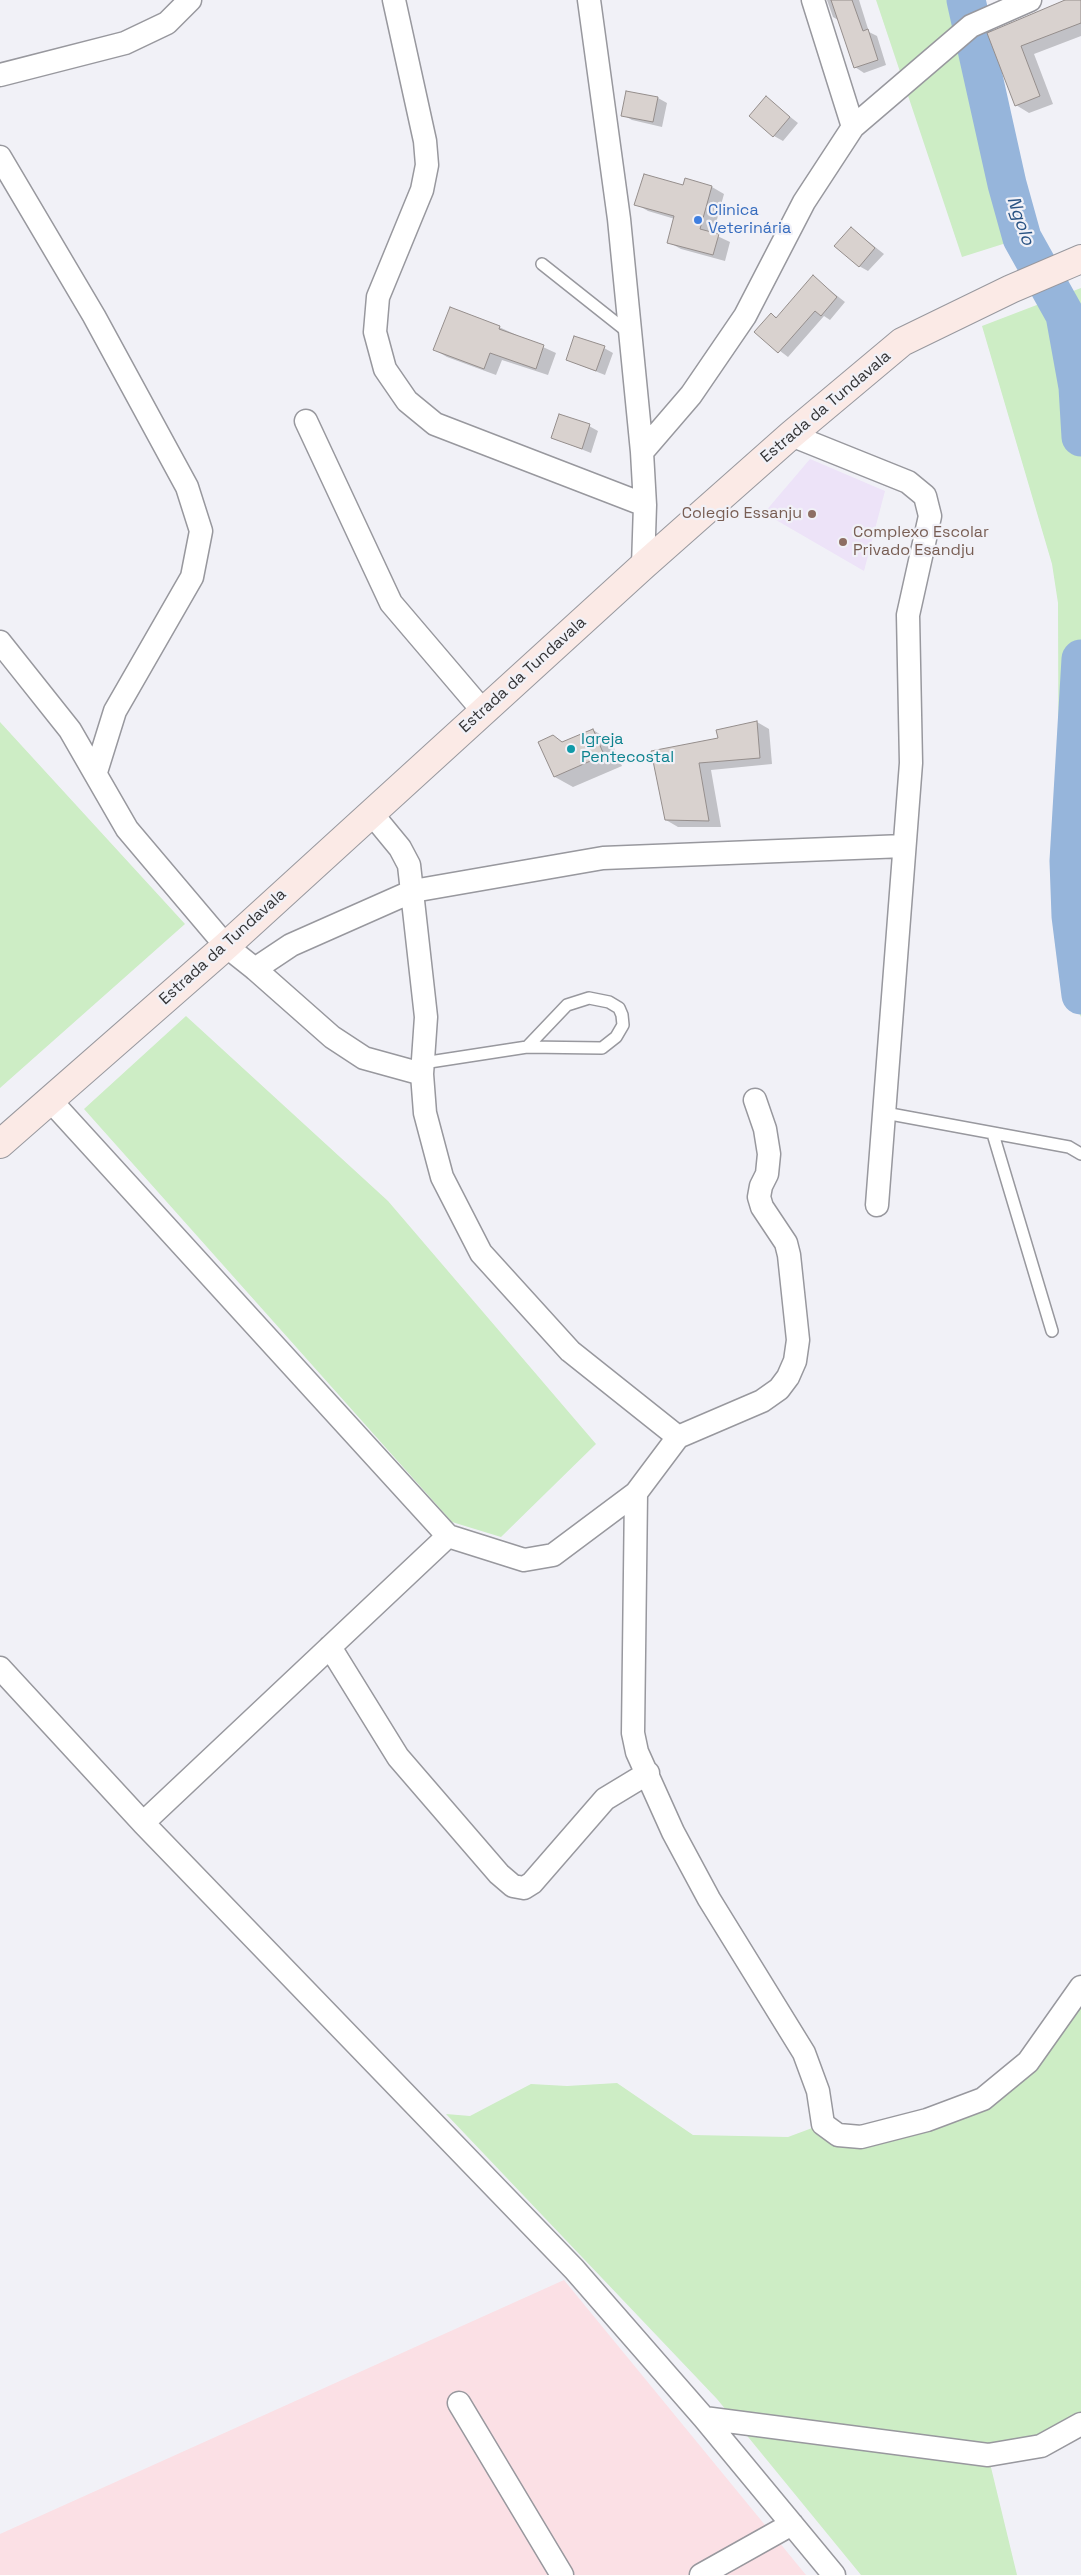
<!DOCTYPE html>
<meta charset="utf-8">
<style>
body{margin:0}
canvas{display:block;background:#f1f1f7}
</style>
<canvas width="1081" height="2575"></canvas>
<script>
const ctx = document.querySelector('canvas').getContext('2d');
ctx.lineJoin = 'round';
function paint(path, color) {
  ctx.fillStyle = color;
  ctx.fill(path, 'evenodd');
}
function toPath(rows) {
  const path = new Path2D();
  for (const r of rows) {
    path.moveTo(r[0], r[1]);
    for (let i = 2; i < r.length; i += 2) path.lineTo(r[i], r[i + 1]);
  }
  return path;
}
function stroke(path, color, width, dash) {
  ctx.strokeStyle = color;
  ctx.lineWidth = width;
  ctx.lineCap = dash ? 'butt' : 'round';
  ctx.setLineDash(dash || []);
  ctx.stroke(path);
}
function drawText(font, color, halo, rows, align = 'center') {
  ctx.font = font + ' "Space Grotesk",sans-serif';
  ctx.lineWidth = 4.5;
  ctx.setLineDash([]);
  ctx.textBaseline = 'middle';
  ctx.strokeStyle = halo;
  ctx.fillStyle = color;
  for (const [text, x, y, turn = 0] of rows) {
    ctx.save();
    ctx.translate(x, y);
    ctx.rotate((+turn || 0) * Math.PI / 180);
    ctx.textAlign = isNaN(turn) ? turn : align;
    if (halo) ctx.strokeText(text, 0, 0);
    ctx.fillText(text, 0, 0);
    ctx.restore();
  }
}
paint(toPath([
 [564,2280,806,2575,0,2575,0,2534]
]), '#fbe0e5');
paint(toPath([
 [810,459,885,491,864,571,764,513]
]), '#ede3f8');
paint(toPath([
 [876,0,966,0,1007,184,1022,238,962,257],
 [1081,288,1081,1017,1064,985,1059,923,1058,603,1052,564,982,326],
 [0,722,185,924,0,1088],
 [186,1016,388,1201,596,1444,501,1537,452,1522,84,1109],
 [1081,1987,1081,2424,988,2455,1017,2575,861,2575,717,2399,446,2114,470,2116,531,2084,567,2086,617,2083,693,2135,788,2137,823,2124,838,2135,983,2099]
]), '#cdedc5');
paint(toPath([
 [827,0,859,0,869,32,877,36,886,65,864,73,855,67,840,21,833,17],
 [1070,0,1081,0,1081,36,1034,54,1053,104,1029,113,1016,105,988,34],
 [658,98,667,103,662,127,632,120,623,115],
 [766,98,798,123,783,141,774,136],
 [686,180,712,187,724,194,713,234,730,242,725,261,681,249,668,242,675,219,648,211,636,204,684,187],
 [851,228,884,254,868,271,859,266],
 [813,277,845,302,830,320,824,316,788,357,755,332,771,314,778,318],
 [499,327,556,353,548,375,502,360,496,375,447,357,435,350],
 [604,348,613,353,605,375,567,360],
 [589,426,598,431,591,453,553,438],
 [757,722,769,729,772,764,711,770,721,827,678,827,666,820,653,752,720,739,718,731],
 [593,730,611,741,622,766,573,787,555,777,553,736,564,743]
]), '#0003');
stroke(toPath([
 [966,0,1007,184,1022,238,1065,315,1078,387,1081,437],
 [1081,659,1069,861,1071,916,1081,995]
]), '#96b5db', 39);
const building = toPath([
 [831,0,852,0,863,31,868,29,878,60,854,68,831,0],
 [1065,0,1081,0,1081,23,1021,46,1040,96,1015,106,987,33,1065,0],
 [626,91,658,97,653,122,621,116,626,91],
 [766,96,790,117,773,137,749,116,766,96],
 [644,174,683,185,685,178,712,186,700,229,719,234,713,255,667,243,674,216,634,205,644,174],
 [851,227,875,248,859,267,834,246,851,227],
 [813,275,837,297,821,316,815,311,778,353,754,332,771,313,776,318,813,275],
 [450,307,500,326,499,329,544,345,536,369,490,353,484,369,433,350,450,307],
 [574,336,605,346,596,371,566,360,574,336],
 [559,414,590,424,582,449,551,438,559,414],
 [757,721,760,758,699,763,709,821,665,820,651,751,718,738,716,730,757,721],
 [593,729,604,755,554,777,538,742,553,735,562,742,593,729]
]);
paint(building, '#d9d2cf');
stroke(building, '#958e8c', 1);
const service = toPath([
 [542,264,629,333],
 [423,1063,527,1047,567,1005,589,998,609,1002,619,1008,622,1015,623,1025,616,1037,602,1048,527,1047],
 [885,1113,1069,1147,1081,1154],
 [993,1134,1052,1331]
]);
const minor = toPath([
 [394,0,425,141,427,165,422,190,378,297,375,332,385,369,407,401,435,424,645,505],
 [589,0,619,219,642,452,645,505,643,566],
 [813,0,853,127],
 [0,75,125,43,167,23,190,0],
 [0,157,94,316,187,487,201,531,192,577,115,711,96,772],
 [306,421,391,603,483,711],
 [791,435,908,482,925,496,930,516,908,615,911,763,877,1205],
 [642,452,691,395,745,316,804,202,853,127,971,26,1030,0],
 [0,642,70,730,127,829,226,946,255,969,332,1037,364,1058,422,1074],
 [372,814,400,848,409,865,426,1017,422,1074,425,1113,442,1177,481,1253,570,1351,678,1437],
 [255,969,291,945,413,891,603,858,904,846],
 [50,1100,448,1536,143,1823],
 [636,1493,633,1733,637,1752,673,1832,709,1899,804,2053,818,2091,823,2124,838,2135,861,2137,927,2120,983,2099,1028,2062,1081,1987],
 [448,1536,524,1560,553,1555,636,1493,678,1437,762,1401,779,1389,788,1377,795,1361,798,1340,789,1255,786,1243,762,1207,759,1197,761,1186,767,1174,769,1154,765,1129,755,1100],
 [330,1647,398,1757,499,1874,513,1886,524,1888,532,1883,605,1799,648,1773],
 [0,1668,143,1823,574,2269,704,2418,834,2575],
 [459,2403,562,2575],
 [704,2418,988,2455,1041,2446,1081,2424],
 [701,2575,792,2524]
]);
const secondary = toPath([
 [0,1144,226,946,643,566,791,435,902,342,1011,289,1081,259]
]);
stroke(service, '#98989e', 14);
stroke(minor, '#98989e', 25);
stroke(secondary, '#98989e', 30);
stroke(service, '#fff', 11);
stroke(minor, '#fff', 22);
stroke(secondary, '#fbeae6', 28);
for (const [x, y, r, color] of [
 [698,220,5,"#3f7fe0"],
 [812,514,5,"#8d6e63"],
 [843,542,5,"#8d6e63"],
 [571,749,5,"#0f9aa8"]
]) {
  const dot = new Path2D();
  dot.arc(x, y, r, 0, 2 * Math.PI);
  ctx.fillStyle = color;
  ctx.fill(dot);
  stroke(dot, '#f1f1f7', 2);
}
drawText('16px', '#366cbe', '#f1f1f7', [
 ["Clinica",708,211],
 ["Veterinária",708,229]
], 'left');
drawText('16px', '#333335', '#f1f1f7', [
 ["Estrada da Tundavala",826,407,-40],
 ["Estrada da Tundavala",523,675,-42],
 ["Estrada da Tundavala",223,947,-42]
]);
drawText('16px', '#785e54', '#f1f1f7', [
 ["Colegio Essanju",802,514],
 ["Complexo Escolar",853,533,"left"],
 ["Privado Esandju",853,551,"left"]
], 'right');
drawText('16px', '#0d838f', '#f1f1f7', [
 ["Igreja",581,740],
 ["Pentecostal",581,758]
], 'left');
drawText('italic 18px', '#285283', '#f1f1f7', [
 ["Ngolo",1020,221,71]
]);
</script>
